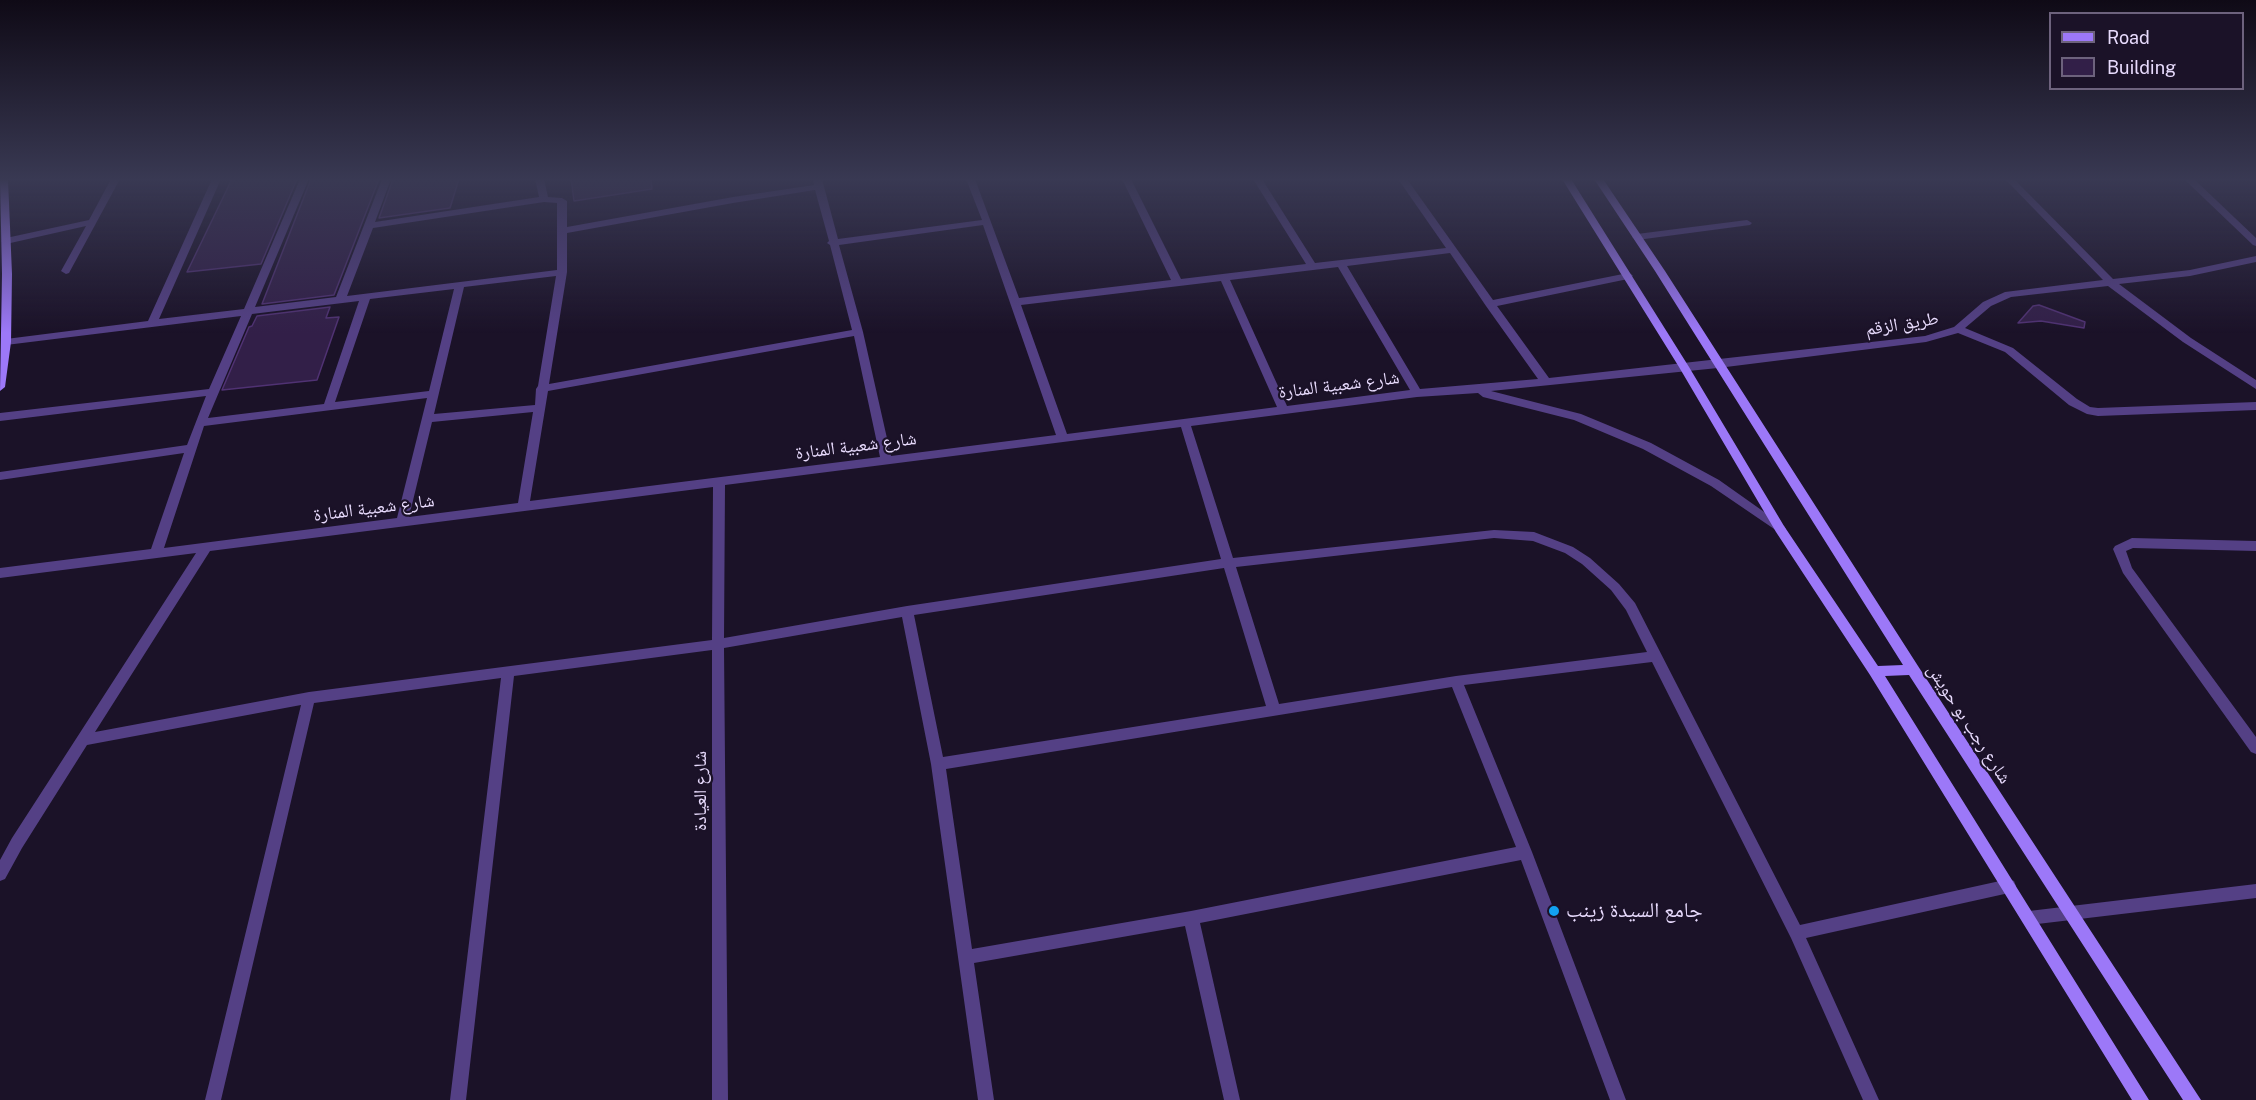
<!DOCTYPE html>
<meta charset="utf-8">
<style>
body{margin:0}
#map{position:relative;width:2256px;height:1100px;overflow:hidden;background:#1b1228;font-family:"Public Sans",sans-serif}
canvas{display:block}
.legend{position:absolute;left:2049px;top:12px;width:195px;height:78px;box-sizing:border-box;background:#1b1228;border:2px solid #6d627d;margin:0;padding:8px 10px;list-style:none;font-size:18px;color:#e8dbfd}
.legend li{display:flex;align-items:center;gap:12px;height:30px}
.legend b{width:30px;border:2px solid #6d627d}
</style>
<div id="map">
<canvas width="2256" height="1100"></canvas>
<ul class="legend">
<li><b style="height:8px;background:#9c78f8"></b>Road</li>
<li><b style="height:16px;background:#321f48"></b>Building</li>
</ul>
</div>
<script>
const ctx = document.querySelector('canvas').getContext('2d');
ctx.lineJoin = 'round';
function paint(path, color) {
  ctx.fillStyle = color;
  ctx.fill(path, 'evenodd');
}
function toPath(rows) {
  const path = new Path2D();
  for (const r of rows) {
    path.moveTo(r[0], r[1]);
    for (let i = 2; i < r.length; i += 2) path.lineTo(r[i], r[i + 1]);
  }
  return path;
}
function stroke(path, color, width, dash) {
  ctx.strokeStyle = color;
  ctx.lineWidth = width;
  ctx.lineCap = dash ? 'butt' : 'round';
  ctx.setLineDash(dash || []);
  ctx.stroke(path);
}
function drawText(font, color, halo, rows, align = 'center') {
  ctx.font = font + ' "Public Sans","Noto Naskh Arabic",sans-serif';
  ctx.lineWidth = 4.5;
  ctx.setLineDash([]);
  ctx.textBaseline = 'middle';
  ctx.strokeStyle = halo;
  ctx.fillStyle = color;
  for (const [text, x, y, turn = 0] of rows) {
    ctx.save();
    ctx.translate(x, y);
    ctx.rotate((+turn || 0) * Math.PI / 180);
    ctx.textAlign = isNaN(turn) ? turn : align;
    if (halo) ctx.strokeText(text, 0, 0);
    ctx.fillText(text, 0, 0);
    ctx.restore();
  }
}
const building = toPath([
 [232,179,297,179,261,264,187,272,232,179],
 [311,179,379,179,334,295,262,304,311,179],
 [393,179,459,179,450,208,379,218,393,179],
 [571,179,651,179,652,189,574,201,571,179],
 [2039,305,2085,322,2084,328,2041,321,2018,323,2033,306,2039,305],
 [330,307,326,318,339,317,317,380,222,390,249,327,252,326,257,316,330,307]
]);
paint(building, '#321f48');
stroke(building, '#503273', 1.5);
paint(toPath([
 [111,179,120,179,69,273,66,274,61,271,86,226,6,244,1,241,6,238,89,220,111,179],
 [212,179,221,179,159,319,244,309,300,179,309,179,255,307,336,297,382,179,391,179,375,222,539,197,535,179,544,179,548,197,562,198,567,201,567,227,733,197,814,185,813,179,822,179,838,239,982,220,966,179,975,179,1019,298,1171,280,1122,179,1131,179,1181,279,1306,264,1253,179,1262,179,1315,263,1446,248,1398,179,1407,179,1493,300,1628,273,1631,274,1633,276,1628,279,1497,306,1549,378,1925,336,1954,327,1983,302,2005,292,2103,280,2005,179,2014,179,2113,279,2190,270,2256,256,2256,262,2190,276,2119,284,2191,338,2256,380,2256,389,2183,342,2108,286,2011,297,1991,306,1965,328,2013,348,2077,399,2090,407,2098,408,2256,402,2256,410,2098,416,2087,414,2069,405,2005,352,1958,333,1926,342,1718,368,1491,391,1581,414,1651,443,1719,480,1784,526,1786,529,1784,532,1780,533,1711,486,1643,449,1574,420,1483,397,1478,393,1417,397,1191,426,1233,558,1494,530,1534,532,1573,547,1590,558,1619,584,1635,603,1800,925,2009,879,2014,881,2016,886,2014,891,2009,893,1806,938,1879,1100,1863,1100,1791,938,1652,662,1464,685,1532,852,1626,1100,1610,1100,1521,860,1200,923,1240,1100,1224,1100,1185,926,974,963,994,1100,978,1100,931,764,902,617,724,648,728,1100,712,1100,712,650,514,676,466,1100,450,1100,501,678,314,703,221,1100,205,1100,301,705,87,745,22,848,5,879,0,881,0,860,12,838,196,553,0,578,0,568,151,549,184,453,0,480,0,472,187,445,206,396,0,421,0,413,209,389,241,316,6,345,1,342,6,339,148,321,212,179],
 [815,190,829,241,827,243,830,245,852,330,549,384,567,272,567,233,733,203,815,190],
 [544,202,557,203,557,270,347,296,373,228,544,202],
 [983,225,1056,435,891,456,863,332,839,245,983,225],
 [1450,253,1486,306,1538,379,1420,389,1347,266,1450,253],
 [1338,267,1410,390,1287,406,1230,280,1338,267],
 [556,276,538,386,536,389,535,405,434,414,464,287,556,276],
 [1221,281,1277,407,1067,434,1021,305,1221,281],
 [454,289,429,391,335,402,370,299,454,289],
 [359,301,324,404,208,418,252,314,359,301],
 [854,336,880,457,530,501,548,391,854,336],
 [427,398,397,518,164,548,204,426,427,398],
 [533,412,518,503,409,517,432,422,533,412],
 [1181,427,1221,559,907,606,724,638,725,485,1181,427],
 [713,487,712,640,309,692,95,732,210,551,713,487],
 [1494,538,1533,541,1565,553,1582,564,1611,590,1626,610,1647,652,1456,676,1279,704,1236,567,1494,538],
 [1224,568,1266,706,943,757,914,615,1224,568],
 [1452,687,1516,847,1191,911,972,949,946,769,1452,687],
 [2184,179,2194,179,2256,238,2256,246,2253,245,2184,179],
 [1747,220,1752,223,1750,225,1637,240,1632,237,1637,234,1747,220],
 [2132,538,2256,541,2256,551,2133,548,2126,551,2132,568,2256,737,2256,754,2251,752,2123,573,2113,549,2115,546,2132,538],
 [2256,884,2256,898,2029,925,2024,923,2022,918,2024,913,2029,911,2256,884]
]), '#544085');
paint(toPath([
 [0,179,8,179,12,274,11,342,5,387,0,391,2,274,0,179],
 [1562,179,1571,179,1689,367,1784,526,1878,666,1903,665,1655,271,1594,179,1603,179,1665,271,1918,666,2201,1100,2183,1100,1909,675,1885,676,2149,1100,2132,1100,1870,675,1776,532,1679,367,1562,179]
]), '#9c78f8');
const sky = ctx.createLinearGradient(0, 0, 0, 333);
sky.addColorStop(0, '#0f0a16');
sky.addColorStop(0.54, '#393953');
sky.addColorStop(1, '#39395300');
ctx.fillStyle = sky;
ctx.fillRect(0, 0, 2256, 333);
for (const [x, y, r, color] of [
 [1554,911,6,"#12a2f2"]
]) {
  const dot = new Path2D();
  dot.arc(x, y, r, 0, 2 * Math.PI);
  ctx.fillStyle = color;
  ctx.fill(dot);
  stroke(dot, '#1b1228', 2);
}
drawText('18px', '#e8dbfd', '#1b1228', [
 ["طريق الزقم",1902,324,-9],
 ["شارع شعبية المنارة",1339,385,-7],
 ["شارع شعبية المنارة",856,446,-7],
 ["شارع شعبية المنارة",374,508,-7],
 ["شارع رجب بو حويش",1969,724,57],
 ["شارع العيادة",700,791,-90]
]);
drawText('21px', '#e8dbfd', '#1b1228', [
 ["جامع السيدة زينب",1566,911]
], 'left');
</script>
